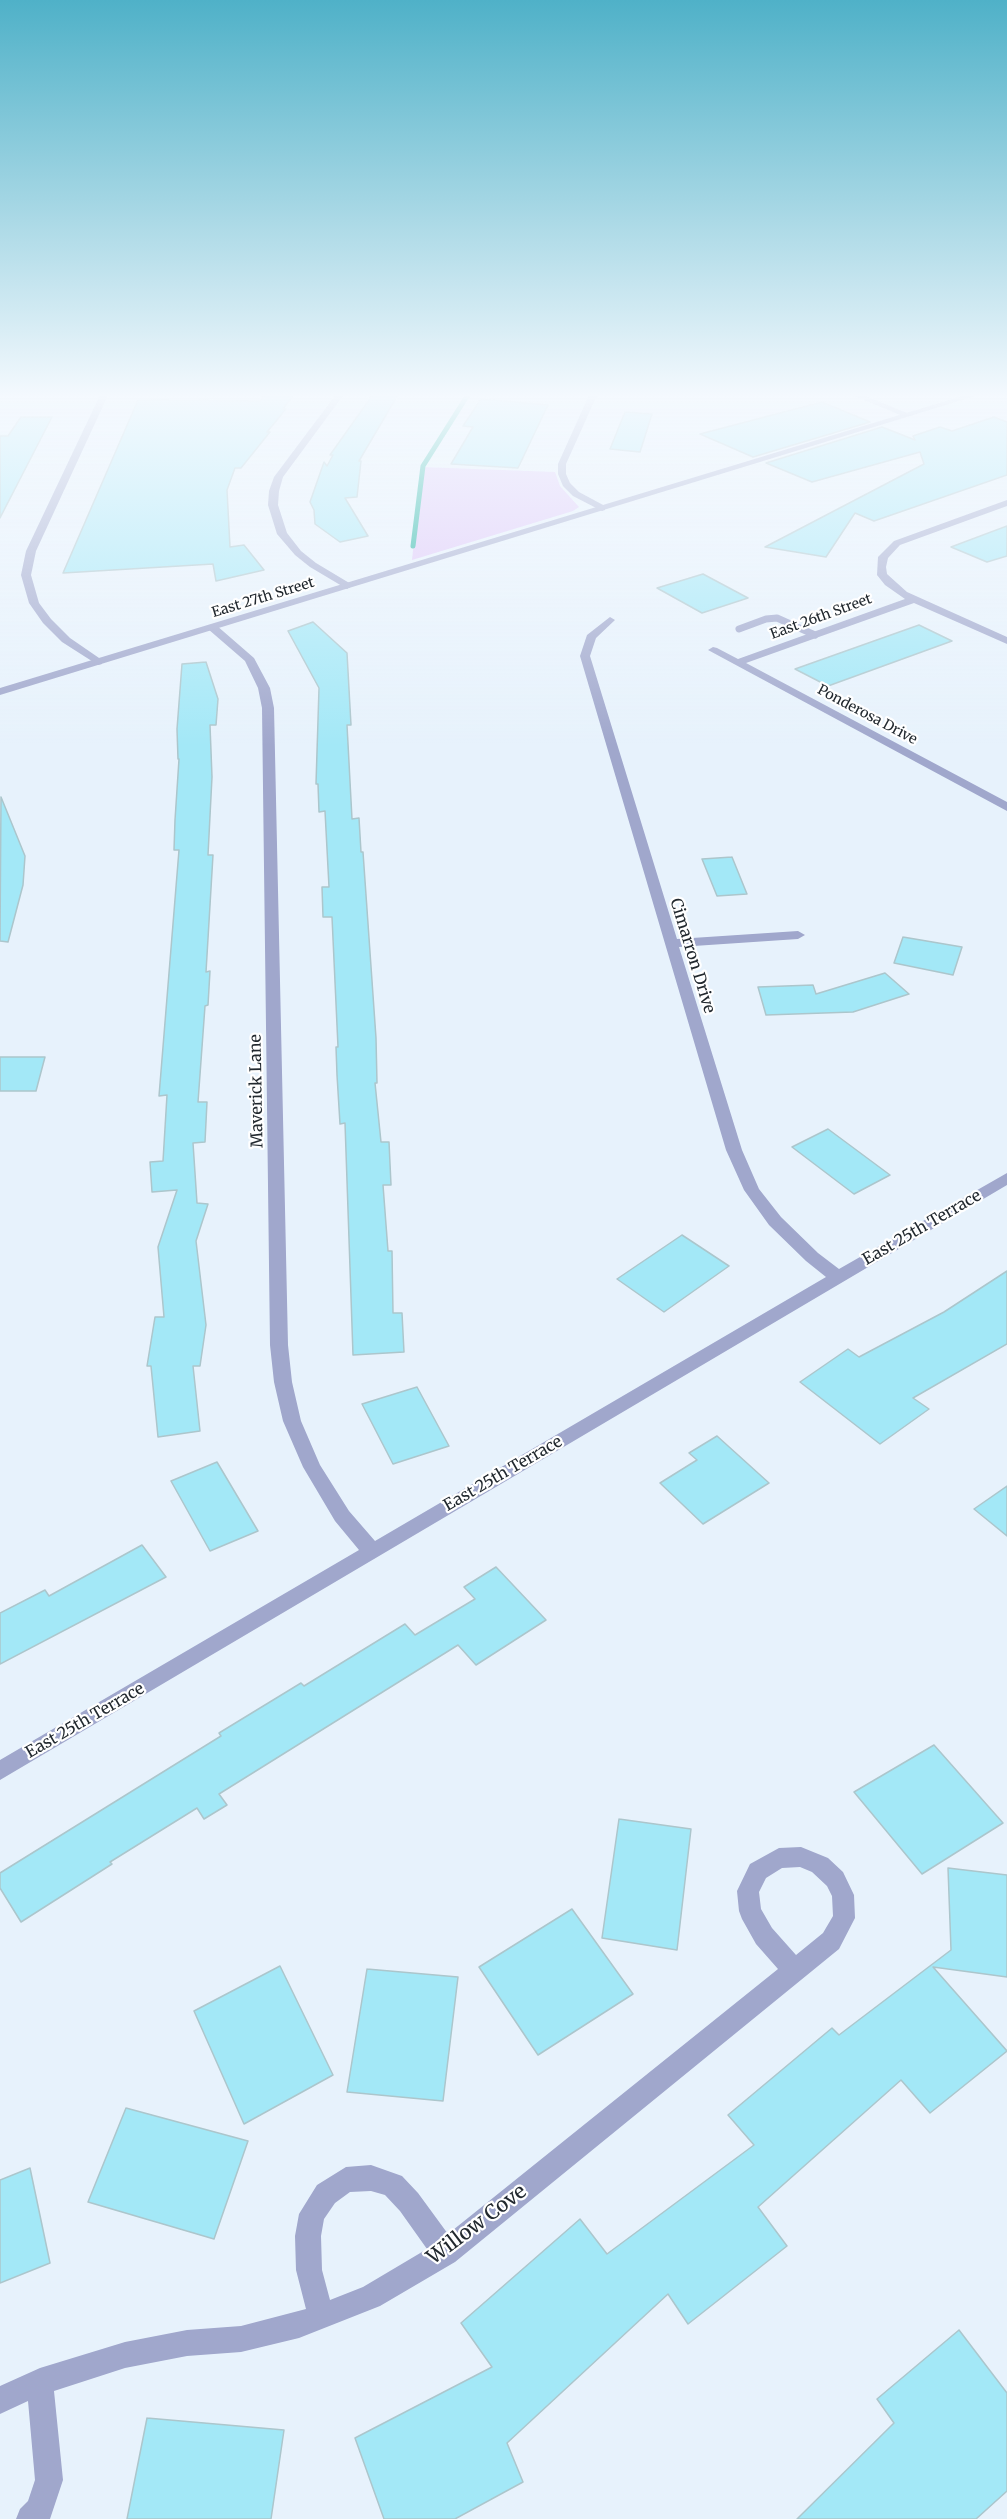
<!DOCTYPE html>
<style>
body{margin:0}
canvas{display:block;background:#e7f2fc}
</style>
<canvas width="1007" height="2519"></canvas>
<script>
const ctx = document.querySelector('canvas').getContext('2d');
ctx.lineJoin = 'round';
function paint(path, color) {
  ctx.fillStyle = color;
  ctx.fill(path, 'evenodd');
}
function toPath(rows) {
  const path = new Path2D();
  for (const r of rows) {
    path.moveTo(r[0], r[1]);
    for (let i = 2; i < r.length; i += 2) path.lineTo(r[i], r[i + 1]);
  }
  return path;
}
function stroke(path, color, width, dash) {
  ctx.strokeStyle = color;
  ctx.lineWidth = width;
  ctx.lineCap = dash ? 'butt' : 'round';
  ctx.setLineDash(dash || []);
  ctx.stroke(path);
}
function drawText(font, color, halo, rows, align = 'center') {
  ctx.font = font + ' Merriweather,serif';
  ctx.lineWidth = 4.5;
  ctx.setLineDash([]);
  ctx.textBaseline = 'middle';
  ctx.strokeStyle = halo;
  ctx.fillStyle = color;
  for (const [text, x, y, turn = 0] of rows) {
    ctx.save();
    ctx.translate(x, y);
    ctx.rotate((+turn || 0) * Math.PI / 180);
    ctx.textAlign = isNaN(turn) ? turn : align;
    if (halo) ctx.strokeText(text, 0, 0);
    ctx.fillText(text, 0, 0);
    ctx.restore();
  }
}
paint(toPath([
 [422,467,555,472,560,486,579,507,573,511,412,560]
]), '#dfc4f8');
stroke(toPath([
 [413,546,423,466,469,393]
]), '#0bac98', 5);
const building = toPath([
 [266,393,295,393,283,409,286,409,267,432,270,432,241,468,235,468,227,490,230,547,244,545,264,570,216,581,213,564,63,573,138,400,260,401,266,393],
 [374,393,399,393,359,461,361,461,357,497,345,498,368,536,340,542,315,524,314,510,310,502,324,462,327,466,333,455,330,455,374,393],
 [481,399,548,405,518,468,451,464,473,427,463,426,481,399],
 [822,402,870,422,753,457,700,434,822,402],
 [625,412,652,414,640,452,610,449,625,412],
 [21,417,52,417,0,518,0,436,8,436,21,417],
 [994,417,1007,422,1007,475,874,521,855,513,826,557,765,547,924,464,920,452,812,482,766,463,882,427,915,440,913,436,940,427,952,431,994,417],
 [1007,526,1007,556,987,562,951,547,1007,526],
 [703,574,748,598,702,613,657,588,703,574],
 [313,622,347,653,351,725,347,725,352,819,359,818,361,852,363,852,376,1038,377,1083,375,1083,381,1142,389,1142,391,1185,383,1185,388,1251,392,1251,393,1313,402,1313,404,1352,353,1355,345,1123,340,1124,337,1075,336,1047,338,1047,332,917,323,917,322,887,329,887,325,811,319,812,318,784,316,784,319,688,288,631,313,622],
 [919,625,952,641,828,686,795,669,919,625],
 [206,662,218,699,216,725,210,725,212,777,208,855,213,855,206,972,210,971,208,1005,205,1006,198,1102,207,1102,205,1142,193,1143,197,1203,208,1204,196,1241,206,1325,200,1366,193,1366,200,1431,158,1437,151,1366,147,1366,155,1317,164,1317,158,1247,177,1190,152,1192,150,1162,163,1161,167,1095,159,1096,179,850,174,850,175,820,179,759,178,759,177,729,182,664,206,662],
 [1,797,25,856,23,885,8,942,0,941,1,797],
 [732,857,747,894,717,896,702,859,732,857],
 [903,937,962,947,953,975,894,963,903,937],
 [885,973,909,994,853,1012,766,1015,758,987,813,985,816,994,885,973],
 [0,1057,45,1057,36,1091,0,1091,0,1057],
 [828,1129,890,1175,854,1194,792,1147,828,1129],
 [682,1235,729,1266,664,1312,617,1279,682,1235],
 [1007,1271,1007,1344,913,1398,929,1409,880,1444,800,1382,848,1349,859,1357,944,1312,1007,1271],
 [417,1387,449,1446,393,1464,362,1404,417,1387],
 [717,1436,769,1483,703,1524,660,1483,697,1460,689,1453,717,1436],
 [217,1462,258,1531,210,1551,171,1481,217,1462],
 [1007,1486,1007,1536,974,1509,1007,1486],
 [142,1545,166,1577,0,1664,0,1613,45,1590,49,1596,142,1545],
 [496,1567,546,1620,476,1665,458,1645,219,1794,227,1805,204,1819,197,1808,110,1862,112,1864,21,1922,0,1888,0,1873,221,1736,219,1733,301,1683,304,1686,405,1624,415,1635,475,1599,464,1587,496,1567],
 [934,1745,1003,1823,922,1874,854,1792,934,1745],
 [619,1819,691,1829,677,1950,602,1938,619,1819],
 [948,1868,1007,1875,1007,1977,933,1967,1007,2051,930,2113,901,2080,758,2207,787,2246,688,2324,668,2294,507,2443,523,2482,455,2519,384,2519,355,2438,492,2367,461,2323,580,2219,607,2254,754,2145,728,2115,832,2028,839,2035,951,1950,948,1868],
 [572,1909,633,1994,538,2055,479,1967,572,1909],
 [280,1966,333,2075,244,2124,194,2011,280,1966],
 [367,1969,458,1977,443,2101,347,2092,367,1969],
 [126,2108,248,2141,214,2239,88,2202,126,2108],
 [30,2168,50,2263,0,2283,0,2180,30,2168],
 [959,2330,1007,2393,1007,2491,976,2519,797,2519,894,2423,877,2399,959,2330],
 [147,2418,284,2430,271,2519,127,2519,147,2418]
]);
paint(building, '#a3e8f7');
stroke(building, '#acc6cc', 1.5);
stroke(toPath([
 [739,629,766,619,777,618,815,635]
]), '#a0a7cc', 7);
paint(toPath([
 [101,393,109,393,36,551,31,575,39,603,51,619,70,638,102,660,102,664,98,665,62,642,43,623,29,603,21,575,26,551,101,393],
 [337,393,345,393,283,477,279,491,278,505,287,533,301,551,316,563,351,584,352,586,347,589,310,567,295,555,277,534,268,505,269,491,274,477,337,393],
 [590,393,598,393,566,464,566,474,570,483,579,492,605,506,605,510,602,511,573,496,563,486,558,474,558,464,590,393],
 [847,393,858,393,912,415,905,417,847,393],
 [1007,500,1007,506,900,545,888,558,886,567,887,574,907,592,1007,637,1007,644,914,603,746,663,1007,802,1007,811,708,650,713,647,717,648,738,659,905,599,885,585,877,575,878,557,894,541,1007,500],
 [610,617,615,620,596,638,590,656,677,939,798,931,805,935,798,939,679,947,742,1150,759,1189,781,1217,818,1253,839,1269,1007,1173,1007,1185,0,1780,0,1760,359,1550,335,1521,303,1467,283,1421,274,1382,270,1345,262,708,258,688,245,661,208,629,208,625,216,625,254,658,270,688,274,708,288,1345,292,1382,301,1421,320,1465,349,1511,375,1541,826,1277,806,1261,769,1225,744,1190,726,1150,580,656,587,635,610,617],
 [801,1847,828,1858,843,1872,854,1895,855,1918,839,1949,455,2262,380,2306,299,2338,241,2352,187,2356,125,2368,54,2391,63,2480,50,2519,16,2519,20,2509,28,2501,35,2480,28,2401,0,2414,0,2386,40,2368,125,2342,187,2330,241,2326,306,2309,296,2270,295,2236,299,2214,317,2185,346,2167,371,2165,402,2176,418,2193,448,2234,778,1969,756,1944,742,1919,739,1911,737,1891,750,1864,779,1848,801,1847],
 [800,1867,812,1872,827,1886,832,1896,833,1916,823,1933,796,1955,772,1928,761,1909,759,1892,766,1878,782,1868,800,1867],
 [371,2191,385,2195,400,2211,427,2249,363,2287,330,2300,322,2270,321,2236,324,2219,335,2203,350,2192,371,2191]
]), '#a0a7cc');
paint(toPath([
 [972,393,985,393,0,695,0,688,972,393]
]), '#a0a7cc');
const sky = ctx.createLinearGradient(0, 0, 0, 746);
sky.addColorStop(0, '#4fb1c8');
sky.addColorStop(0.53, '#f4f9fe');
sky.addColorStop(1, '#f4f9fe00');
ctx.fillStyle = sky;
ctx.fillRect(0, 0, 1007, 746);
drawText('14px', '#21282e', '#fff', [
 ["East 27th Street",263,598,-17],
 ["East 26th Street",821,617,-20],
 ["Ponderosa Drive",867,715,28]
]);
drawText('16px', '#21282e', '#fff', [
 ["Cimarron Drive",692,956,73],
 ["Maverick Lane",257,1091,-91],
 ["East 25th Terrace",922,1228,-30],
 ["East 25th Terrace",503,1474,-30],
 ["East 25th Terrace",85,1721,-30]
]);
drawText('20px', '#21282e', '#fff', [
 ["Willow Cove",477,2225,-37]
]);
</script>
